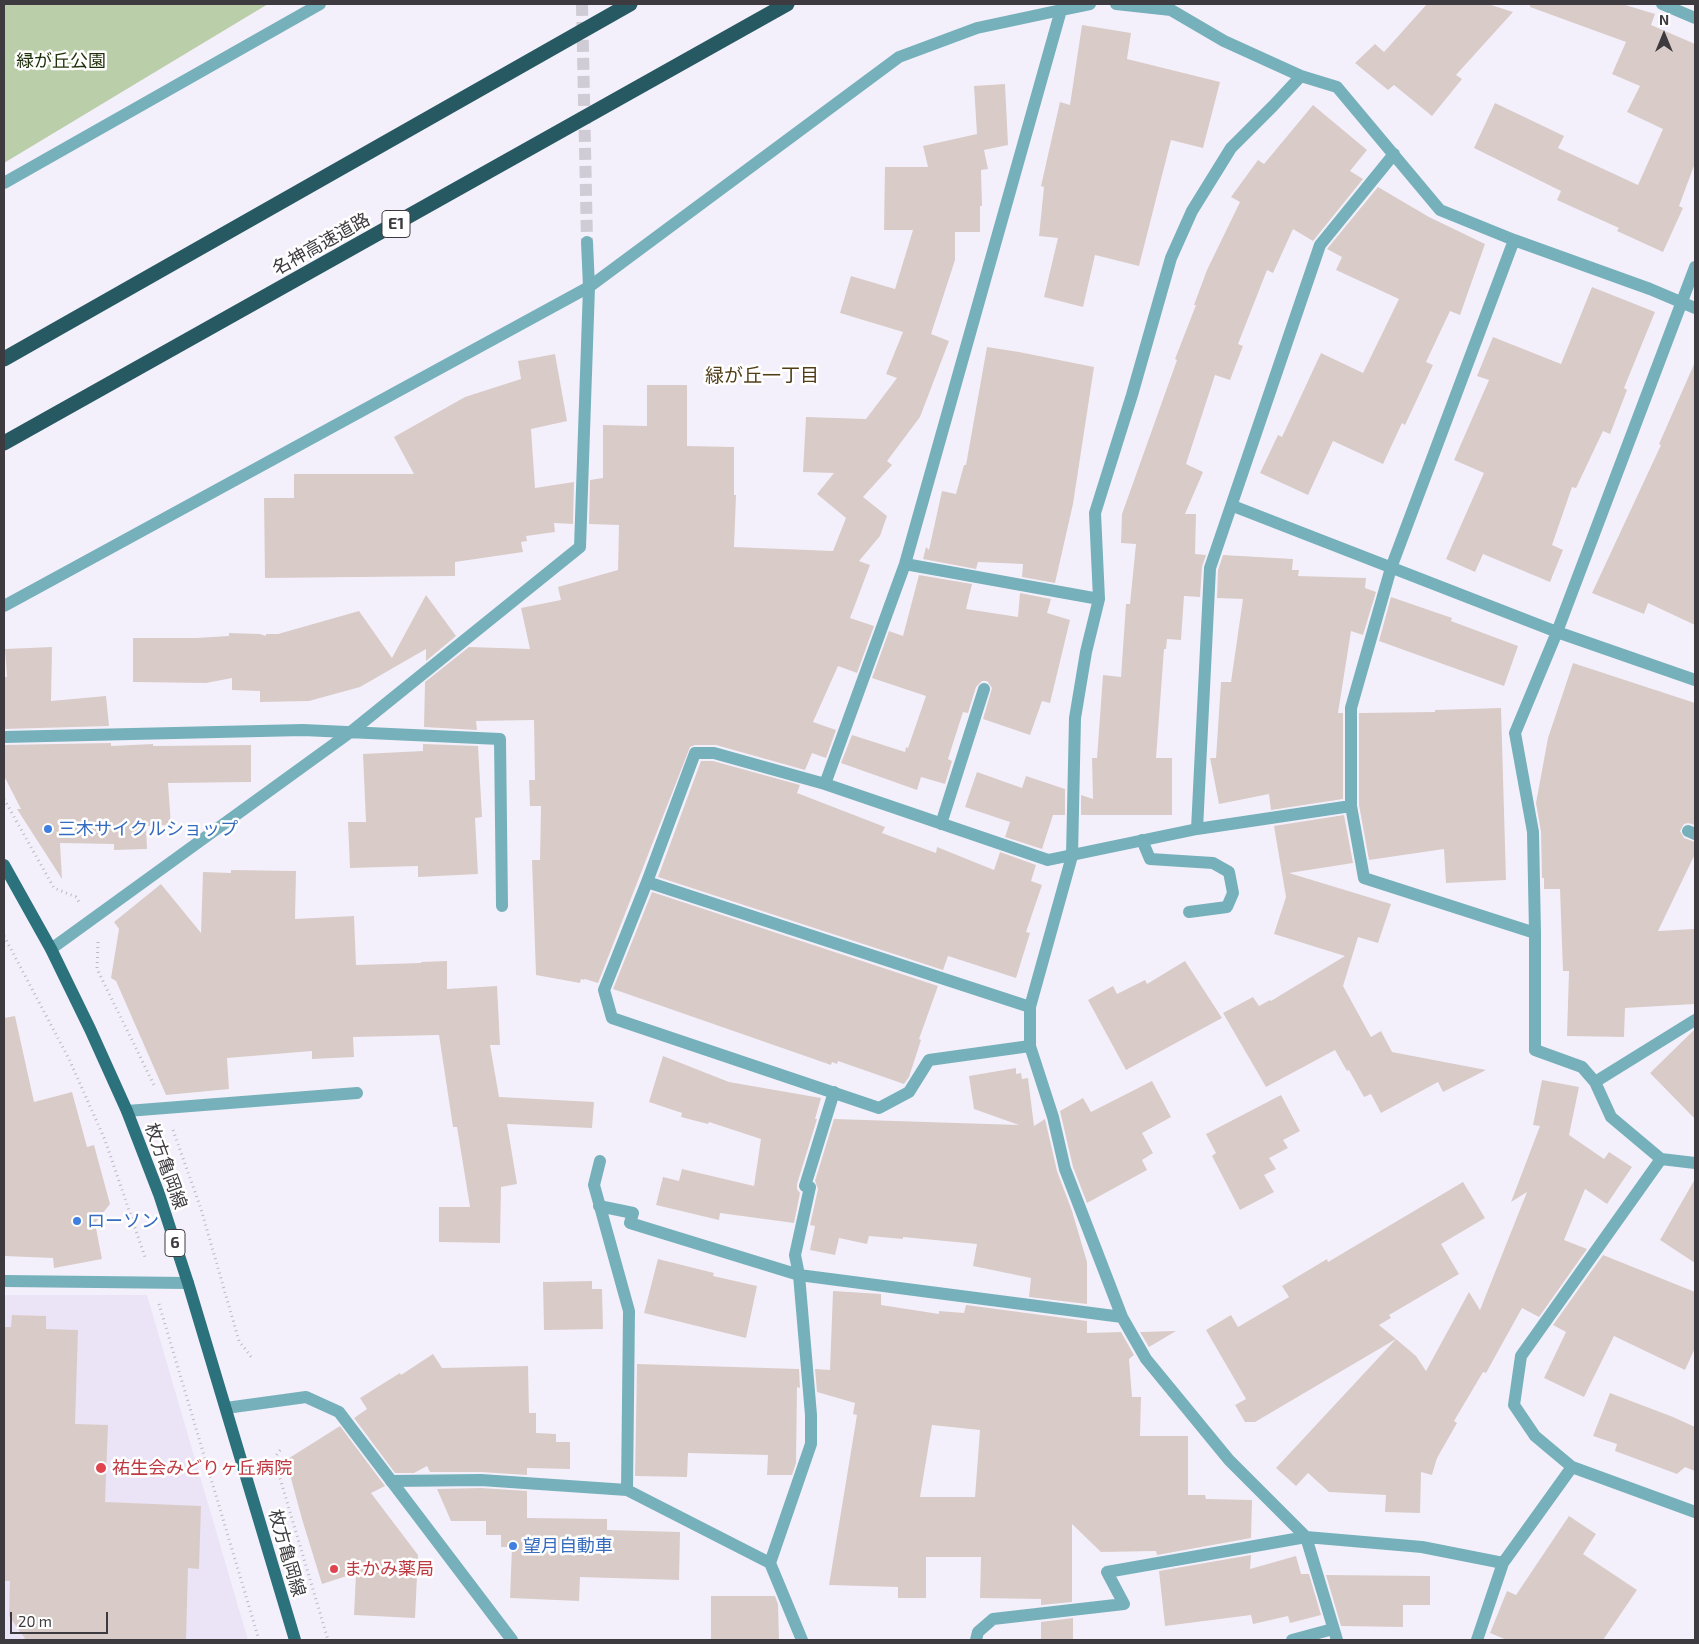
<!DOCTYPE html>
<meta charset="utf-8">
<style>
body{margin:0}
#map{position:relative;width:1699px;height:1644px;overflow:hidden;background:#f4f0fb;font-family:"Exo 2",sans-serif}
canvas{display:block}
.frame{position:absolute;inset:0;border:5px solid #3d3b3f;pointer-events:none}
.north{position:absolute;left:1639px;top:10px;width:50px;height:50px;-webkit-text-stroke:4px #fff;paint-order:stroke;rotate:0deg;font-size:14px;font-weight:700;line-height:20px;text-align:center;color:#3d3b3f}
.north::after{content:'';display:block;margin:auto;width:18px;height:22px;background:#3d3b3f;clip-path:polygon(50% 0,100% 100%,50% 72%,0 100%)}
.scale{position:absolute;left:10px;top:1612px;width:98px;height:22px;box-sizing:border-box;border:2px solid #3d3b3f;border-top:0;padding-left:6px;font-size:15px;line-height:18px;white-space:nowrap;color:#3d3b3f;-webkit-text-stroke:4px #fff;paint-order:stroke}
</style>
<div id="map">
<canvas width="1699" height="1644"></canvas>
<div class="frame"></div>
<div class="north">N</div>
<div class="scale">20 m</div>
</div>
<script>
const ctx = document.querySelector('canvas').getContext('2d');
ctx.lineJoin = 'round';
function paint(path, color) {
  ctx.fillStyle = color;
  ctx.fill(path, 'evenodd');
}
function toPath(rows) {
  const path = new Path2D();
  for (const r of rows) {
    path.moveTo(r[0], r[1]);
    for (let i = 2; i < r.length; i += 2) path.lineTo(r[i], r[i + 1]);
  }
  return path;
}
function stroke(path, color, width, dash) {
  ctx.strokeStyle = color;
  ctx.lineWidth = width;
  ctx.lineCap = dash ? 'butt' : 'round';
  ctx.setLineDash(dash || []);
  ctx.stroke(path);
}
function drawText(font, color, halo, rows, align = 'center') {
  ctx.font = font + ' "Exo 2","Noto Sans JP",sans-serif';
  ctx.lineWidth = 5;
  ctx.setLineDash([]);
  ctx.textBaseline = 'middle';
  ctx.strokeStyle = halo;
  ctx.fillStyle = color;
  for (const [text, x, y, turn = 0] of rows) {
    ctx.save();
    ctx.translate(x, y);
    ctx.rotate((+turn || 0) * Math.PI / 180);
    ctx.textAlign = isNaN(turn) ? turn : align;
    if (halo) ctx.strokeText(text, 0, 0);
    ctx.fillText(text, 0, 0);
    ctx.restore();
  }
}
paint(toPath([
 [4,1295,147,1295,248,1640,4,1640]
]), '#ebe4f6');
paint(toPath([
 [4,4,268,4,4,163]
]), '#bacea9');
paint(toPath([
 [1427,4,1488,4,1513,12,1456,75,1462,79,1432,116,1394,85,1388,90,1355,63,1375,44,1384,52],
 [1530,4,1622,4,1655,14,1651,25,1695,44,1695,163,1679,206,1683,208,1663,252,1617,231,1619,228,1557,200,1561,191,1474,148,1495,103,1564,136,1558,148,1638,185,1663,129,1627,112,1640,86,1612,74,1626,42,1530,7],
 [1082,25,1131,33,1127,59,1220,82,1203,148,1171,140,1139,266,1095,255,1083,307,1044,297,1058,238,1039,236,1044,187,1041,186,1060,102,1070,105],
 [1005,84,1008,145,984,150,988,169,981,170,982,206,980,206,980,232,955,232,955,260,931,334,949,341,920,417,887,461,892,465,863,497,887,516,880,536,859,561,870,565,850,618,874,626,857,673,838,666,813,722,836,730,826,758,812,753,805,770,716,745,695,745,690,747,598,983,585,979,584,980,581,979,580,983,536,975,532,860,540,860,541,806,530,806,529,780,535,780,534,720,476,721,477,730,424,727,425,682,469,647,530,649,521,608,561,600,558,587,618,570,619,525,589,524,590,480,603,478,603,425,647,426,647,385,687,385,687,446,734,447,734,495,736,495,734,547,833,551,846,518,817,494,834,473,803,472,806,417,866,419,897,378,886,374,903,332,840,313,851,276,895,289,913,230,884,230,885,167,928,167,923,146,977,134,974,86],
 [1313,105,1367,150,1350,171,1363,179,1313,241,1293,229,1273,273,1267,270,1238,344,1243,346,1230,380,1215,375,1186,464,1203,472,1185,514,1196,514,1195,554,1206,555,1202,567,1200,597,1184,596,1181,640,1167,639,1166,649,1164,649,1156,758,1172,758,1172,815,1081,815,1081,795,1093,799,1092,758,1097,758,1103,675,1121,677,1126,604,1130,604,1136,544,1121,543,1122,514,1177,360,1175,359,1196,305,1194,305,1207,270,1240,202,1231,197,1258,160,1264,164],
 [1378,187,1429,217,1485,244,1460,315,1450,311,1426,362,1433,365,1405,425,1402,423,1383,464,1333,441,1308,495,1260,473,1278,435,1282,437,1321,353,1363,373,1399,299,1336,270,1342,257,1327,249],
 [1592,287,1655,312,1624,388,1627,390,1610,434,1603,431,1576,488,1572,487,1552,545,1563,550,1550,582,1483,554,1475,572,1446,559,1484,473,1454,460,1489,380,1477,376,1493,337,1561,364],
 [987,347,1019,352,1094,367,1073,504,1055,583,1022,577,1023,564,978,562,976,569,923,559,926,547,929,550,942,491,956,494,964,465,966,465],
 [555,354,567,421,531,429,535,488,574,482,573,524,554,523,555,532,526,536,527,541,521,542,523,552,455,562,455,576,265,578,264,498,294,498,294,474,414,474,394,437,465,397,521,379,518,361],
 [1695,362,1695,625,1648,603,1644,614,1592,593,1661,445,1659,444],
 [1223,555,1293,559,1292,570,1299,570,1298,576,1366,578,1365,588,1376,592,1363,635,1351,631,1338,713,1343,713,1343,799,1271,810,1269,794,1219,804,1210,758,1216,758,1221,682,1231,682,1243,599,1217,598,1218,570],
 [919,575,972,584,966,609,1018,617,1020,593,1051,599,1047,613,1070,620,1050,703,1042,701,1030,735,983,719,992,688,987,681,982,681,976,687,968,713,963,712,948,759,952,761,945,784,921,777,917,790,841,763,852,735,905,752,906,747,908,748,926,696,872,678,889,631,903,636],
 [426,595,456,636,426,661,426,649,360,687,309,701,260,702,260,691,232,690,232,678,206,683,133,682,133,638,196,638,229,636,229,633,260,634,266,636,266,634,278,634,359,611,392,658],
 [1391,597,1452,618,1451,621,1518,646,1504,686,1379,641],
 [52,647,51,701,106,696,109,726,4,729,4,677,7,677,5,649],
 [1573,663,1695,703,1695,825,1688,823,1684,824,1680,831,1684,838,1695,842,1695,854,1658,931,1694,929,1695,1004,1625,1008,1624,1037,1567,1036,1569,971,1563,971,1560,889,1544,889,1544,878,1542,878,1541,832,1536,803,1548,738],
 [1501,708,1506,880,1446,883,1444,849,1369,860,1359,805,1359,713,1435,712,1435,710],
 [111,743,111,746,153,744,153,746,251,745,251,782,168,783,171,825,146,826,147,849,114,850,114,844,60,843,62,879,17,809,21,809,4,776,4,745],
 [423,744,478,746,482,817,475,818,478,874,418,877,418,866,350,868,348,822,366,822,363,754,423,751],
 [701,761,713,761,800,785,797,793,885,827,882,833,936,853,937,847,994,870,1000,852,1036,865,1031,881,1042,885,1026,932,1030,933,1016,978,948,956,943,970,658,877],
 [977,772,1022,788,1026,776,1065,789,1065,815,1053,815,1042,849,1005,837,1010,822,965,807],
 [1344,815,1353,863,1289,873,1391,904,1378,943,1358,937,1343,986,1371,1037,1381,1031,1392,1052,1486,1070,1443,1092,1438,1082,1381,1113,1371,1094,1364,1097,1349,1070,1347,1071,1335,1050,1266,1087,1223,1013,1253,997,1259,1006,1270,1000,1271,1001,1345,956,1274,934,1286,897,1274,826],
 [231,870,296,871,295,919,354,916,356,965,421,963,421,962,447,961,447,989,497,986,500,1045,490,1045,499,1097,594,1102,592,1128,507,1124,517,1184,501,1187,500,1243,439,1242,439,1207,470,1207,457,1127,453,1127,439,1035,353,1037,354,1057,312,1059,312,1051,227,1058,229,1089,166,1095,116,981,111,978,119,929,114,922,161,884,201,933,203,872,231,873],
 [652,892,938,986,919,1039,921,1040,909,1077,904,1084,838,1061,837,1064,832,1062,831,1065,613,989],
 [1185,961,1222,1018,1126,1070,1088,1000,1113,986,1117,994,1145,980,1147,984],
 [15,1016,34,1102,72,1092,87,1147,94,1145,110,1204,95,1223,102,1259,54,1268,53,1258,4,1256,4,1018],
 [1695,1029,1695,1119,1650,1073],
 [663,1056,729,1082,821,1098,815,1119,817,1119,797,1184,797,1189,800,1193,794,1223,720,1213,719,1220,656,1205,663,1177,679,1181,682,1169,754,1186,761,1139,709,1122,708,1124,681,1117,682,1113,649,1102],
 [1016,1068,1016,1074,1021,1073,1022,1079,1028,1078,1034,1126,1045,1119,1057,1171,1072,1211,1087,1262,1087,1304,1029,1297,1031,1278,973,1266,977,1244,903,1237,903,1239,869,1236,867,1244,839,1238,835,1255,810,1250,815,1226,810,1225,818,1189,815,1181,834,1119,1019,1125,974,1109,969,1076],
 [1542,1080,1579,1087,1569,1135,1604,1159,1609,1152,1632,1167,1607,1204,1585,1189,1564,1240,1587,1249,1539,1317,1522,1308,1486,1373,1483,1372,1454,1421,1457,1423,1437,1458,1432,1475,1421,1472,1420,1513,1385,1512,1386,1495,1329,1492,1308,1473,1296,1486,1276,1468,1396,1339,1416,1356,1426,1371,1469,1292,1480,1310,1527,1192,1511,1202,1540,1126,1533,1125],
 [1152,1081,1171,1117,1142,1133,1153,1153,1142,1160,1147,1170,1087,1203,1073,1167,1060,1111,1083,1098,1091,1112],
 [1281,1095,1300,1131,1283,1140,1288,1148,1269,1158,1276,1169,1264,1175,1274,1192,1240,1210,1212,1156,1216,1153,1206,1134],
 [1695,1179,1695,1263,1660,1240],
 [1463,1182,1485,1218,1441,1244,1459,1274,1389,1315,1391,1318,1379,1325,1396,1339,1255,1422,1245,1422,1235,1405,1246,1399,1206,1330,1231,1315,1238,1327,1289,1297,1282,1286,1327,1259,1328,1262],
 [1603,1255,1695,1292,1695,1348,1685,1370,1614,1336,1584,1397,1544,1378,1566,1332,1553,1325],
 [658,1259,714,1273,713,1276,757,1286,746,1338,644,1313],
 [592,1281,592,1289,602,1289,603,1329,544,1330,543,1282],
 [833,1291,881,1294,881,1305,939,1314,939,1311,964,1313,966,1305,1087,1321,1087,1333,1121,1332,1134,1355,1129,1359,1132,1397,1141,1397,1140,1436,1188,1436,1188,1495,1205,1495,1206,1499,1252,1500,1251,1538,1157,1555,1156,1551,1101,1552,1072,1524,1072,1602,1041,1605,1041,1599,980,1598,981,1557,926,1557,926,1598,898,1598,898,1587,829,1585,857,1415,853,1414,855,1403,817,1392,815,1369,830,1370],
 [932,1425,980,1430,975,1497,920,1497],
 [12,1315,46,1316,46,1329,78,1330,75,1424,108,1425,105,1502,201,1506,199,1569,188,1568,186,1640,26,1640,9,1616,10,1581,4,1581,4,1327,11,1327],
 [1176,1331,1149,1347,1140,1332],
 [433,1354,442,1368,528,1366,529,1413,536,1413,536,1433,556,1434,556,1442,570,1442,570,1469,527,1468,527,1475,481,1472,430,1472,427,1466,414,1473,395,1473,354,1418,367,1409,360,1398,400,1373,401,1375],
 [637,1364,799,1369,800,1388,797,1387,796,1463,792,1475,767,1475,768,1455,688,1453,687,1477,635,1476],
 [1610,1393,1673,1417,1695,1427,1695,1471,1685,1467,1677,1474,1615,1451,1617,1444,1593,1436],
 [340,1426,385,1486,371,1493,418,1555,415,1618,354,1615,356,1573,322,1584,302,1519,286,1460],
 [481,1488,527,1491,527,1518,607,1519,607,1530,680,1532,679,1580,580,1577,579,1601,510,1598,512,1547,501,1547,501,1535,486,1535,486,1521,451,1521,437,1489],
 [1569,1516,1596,1534,1583,1554,1637,1590,1603,1640,1507,1640,1490,1633,1507,1591,1516,1595],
 [1251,1555,1250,1569,1296,1556,1301,1574,1309,1574,1321,1615,1290,1623,1288,1616,1253,1624,1251,1615,1165,1626,1159,1571],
 [1326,1575,1430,1576,1430,1605,1403,1605,1403,1627,1341,1626],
 [711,1596,775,1596,778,1604,779,1640,711,1640],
 [1073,1618,1073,1640,1041,1640,1041,1622]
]), '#d9ccc8');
stroke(toPath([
 [582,4,587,242]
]), '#cfccd5', 12, [12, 6]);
stroke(toPath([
 [4,799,54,888,76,897,79,902],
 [4,936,69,1059,105,1140,146,1260],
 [98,942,97,969,154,1085],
 [173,1130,201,1209,239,1341,252,1358],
 [159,1304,259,1640],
 [280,1450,276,1456,277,1468,328,1640]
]), '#bcb9c2', 3, [1, 4]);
stroke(toPath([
 [1142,840,1150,859,1213,863,1229,872,1233,893,1227,907,1189,912],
 [127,1111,357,1093]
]), '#76b1bb', 12);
stroke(toPath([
 [1116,4,1171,10,1224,41,1301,76,1337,87,1440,210,1514,240,1650,289,1695,308],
 [1662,4,1695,18],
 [1301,76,1273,106,1231,148,1192,211,1171,258,1132,395,1095,513,1099,599,1086,652,1075,718,1072,856,1030,1007,1030,1046,1053,1117,1065,1169,1122,1317,1146,1359,1229,1460,1306,1537,1337,1640],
 [1695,267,1557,632,1515,733,1533,832,1535,933,1535,1050,1582,1067,1595,1082,1611,1117,1661,1159,1695,1163],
 [1233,506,1557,632,1695,680],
 [905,564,1099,599],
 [4,737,303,730,500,739,502,906],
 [825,784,905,564,1061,10,1090,4],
 [1351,806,1364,878,1535,933],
 [941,824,984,689],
 [1197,829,1210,568,1320,245,1394,154],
 [1688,831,1695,834],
 [647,882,1030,1007],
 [51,949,352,731,580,547,589,287,587,242],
 [1030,1046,929,1060,909,1092,879,1108,612,1018,604,990,647,882,695,753,714,753,825,784,1048,860,1197,829,1351,806,1351,708,1391,568,1514,240],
 [1595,1082,1695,1020],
 [1661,1159,1521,1356,1514,1405,1535,1436,1572,1467,1695,1512],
 [600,1161,594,1185,629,1311,627,1490],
 [599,1206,633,1213,630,1223,799,1275,1122,1317],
 [4,1281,188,1283],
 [391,1481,481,1480,627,1490,770,1563,802,1640],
 [770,1563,811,1444,811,1415,799,1275,795,1255,810,1187,805,1186,834,1092],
 [976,1640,978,1632,993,1619,1124,1604,1107,1572,1306,1537,1422,1547,1503,1563],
 [1292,1640,1333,1629],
 [1477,1640,1503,1563,1572,1467]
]), '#76b1bb', 12);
stroke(toPath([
 [4,183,320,4],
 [4,606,589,287,899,57,977,28,1061,10],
 [226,1408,306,1397,339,1412,512,1640]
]), '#76b1bb', 12);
stroke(toPath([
 [4,865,51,949,90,1029,127,1111,159,1194,188,1283,295,1640]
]), '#2c727d', 12);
stroke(toPath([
 [4,359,630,4],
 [4,443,787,4]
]), '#265961', 15);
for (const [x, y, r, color] of [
 [48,829,5,"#3f7fe0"],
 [77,1221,5,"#3f7fe0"],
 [101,1468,6,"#e0444e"],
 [513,1546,5,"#3f7fe0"],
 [334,1569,5,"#e0444e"]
]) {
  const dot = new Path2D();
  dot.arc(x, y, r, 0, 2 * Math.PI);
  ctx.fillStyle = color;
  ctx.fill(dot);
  stroke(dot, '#fff', 2);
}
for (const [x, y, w] of [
 [396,224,28],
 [175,1243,20]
]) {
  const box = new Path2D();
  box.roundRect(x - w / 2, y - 13.5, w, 27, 4);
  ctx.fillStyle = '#fff';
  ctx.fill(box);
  stroke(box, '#3d3b3f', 1);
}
drawText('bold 16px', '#3d3b3f', null, [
 ["E1",396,224],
 ["6",175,1243]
]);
drawText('18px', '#1e3009', '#fff', [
 ["緑が丘公園",61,61]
]);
drawText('18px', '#3d3b3f', '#fff', [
 ["名神高速道路",321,244,-29],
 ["枚方亀岡線",166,1166,70],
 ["枚方亀岡線",287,1553,74]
]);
drawText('18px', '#366cbe', '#fff', [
 ["三木サイクルショップ",58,829],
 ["ローソン",87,1221],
 ["望月自動車",523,1546]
], 'left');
drawText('18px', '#be3a42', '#fff', [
 ["祐生会みどりヶ丘病院",112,1468],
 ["まかみ薬局",344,1569]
], 'left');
drawText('19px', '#513d17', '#fff', [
 ["緑が丘一丁目",762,376]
]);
</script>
